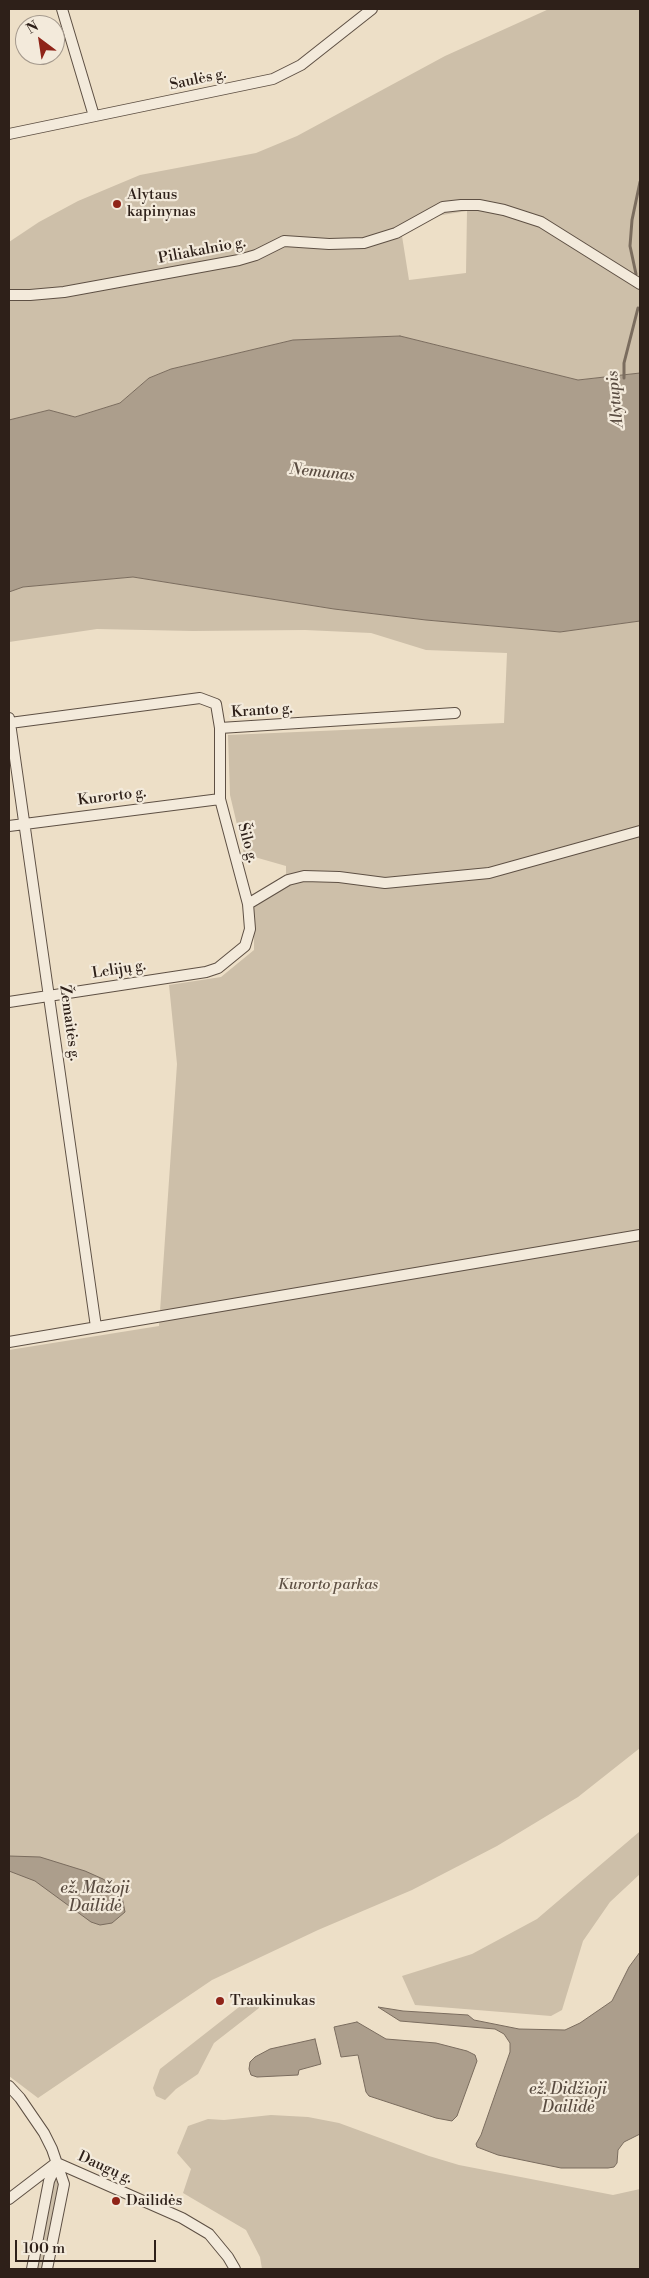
<!DOCTYPE html>
<meta charset="utf-8">
<style>
body{margin:0}
#map{position:relative;width:649px;height:2278px;overflow:hidden;background:#eddfc7;font-family:"Libre Bodoni",serif}
canvas{display:block}
.frame{position:absolute;inset:0;border:10px solid #2e2019;pointer-events:none}
.north{position:absolute;left:15px;top:15px;width:50px;height:50px;box-sizing:border-box;background:#f3eadb;border:1px solid #a4998d;border-radius:50%;rotate:329deg;font-size:14px;font-weight:700;line-height:20px;text-align:center;color:#2e2019}
.north::after{content:'';display:block;margin:auto;width:18px;height:22px;background:#8f2418;clip-path:polygon(50% 0,100% 100%,50% 72%,0 100%)}
.scale{position:absolute;left:15px;top:2240px;width:141px;height:22px;box-sizing:border-box;border:2px solid #2e2019;border-top:0;padding-left:6px;font-size:15px;line-height:18px;white-space:nowrap;color:#2e2019;-webkit-text-stroke:4px #f3eadb;paint-order:stroke}
</style>
<div id="map">
<canvas width="649" height="2278"></canvas>
<div class="frame"></div>
<div class="north">N</div>
<div class="scale">100 m</div>
</div>
<script>
const ctx = document.querySelector('canvas').getContext('2d');
ctx.lineJoin = 'round';
function paint(path, color) {
  ctx.fillStyle = color;
  ctx.fill(path, 'evenodd');
}
function toPath(rows) {
  const path = new Path2D();
  for (const r of rows) {
    path.moveTo(r[0], r[1]);
    for (let i = 2; i < r.length; i += 2) path.lineTo(r[i], r[i + 1]);
  }
  return path;
}
function stroke(path, color, width, dash) {
  ctx.strokeStyle = color;
  ctx.lineWidth = width;
  ctx.lineCap = dash ? 'butt' : 'round';
  ctx.setLineDash(dash || []);
  ctx.stroke(path);
}
function drawText(font, color, halo, rows, align = 'center') {
  ctx.font = font + ' "Libre Bodoni",serif';
  ctx.lineWidth = 4.5;
  ctx.setLineDash([]);
  ctx.textBaseline = 'middle';
  ctx.strokeStyle = halo;
  ctx.fillStyle = color;
  for (const [text, x, y, turn = 0] of rows) {
    ctx.save();
    ctx.translate(x, y);
    ctx.rotate((+turn || 0) * Math.PI / 180);
    ctx.textAlign = isNaN(turn) ? turn : align;
    if (halo) ctx.strokeText(text, 0, 0);
    ctx.fillText(text, 0, 0);
    ctx.restore();
  }
}
paint(toPath([
 [549,9,640,9,640,373,578,380,400,336,293,340,171,369,149,378,120,403,74,417,49,410,9,420,9,242,39,222,78,201,140,175,256,153,297,136,445,56],
 [467,211,466,273,409,280,402,236,436,216],
 [133,577,334,609,426,620,560,632,640,621,640,1748,578,1797,497,1846,412,1890,318,1930,212,1980,38,2098,9,2076,9,1350,159,1326,177,1064,169,985,221,977,254,950,254,905,286,881,286,866,244,854,230,795,228,735,504,723,507,653,426,650,371,633,305,630,193,631,97,629,9,642,9,592,22,587],
 [639,1832,640,1874,610,1902,583,1941,562,2010,551,2016,415,2005,402,1976,472,1954,537,1919],
 [248,2000,258,2000,259,2008,214,2043,198,2074,176,2089,165,2100,156,2096,153,2088,160,2069],
 [271,2115,308,2117,339,2123,429,2156,459,2165,613,2195,640,2189,640,2269,262,2269,260,2257,246,2230,183,2193,191,2169,177,2153,188,2126,208,2119,224,2120],
 [55,2179,59,2184,43,2269,36,2269,53,2180]
]), '#cdbfa9');
const water = toPath([
 [400,336,578,380,640,373,640,621,560,632,426,620,334,609,133,577,23,587,9,592,9,420,49,410,75,417,120,403,149,378,171,369,293,340,400,336],
 [9,1856,40,1857,85,1871,103,1879,113,1886,122,1897,125,1912,112,1923,100,1925,91,1922,35,1881,9,1871,9,1856],
 [640,1952,640,2134,624,2142,618,2150,617,2163,614,2167,608,2168,561,2168,498,2155,477,2147,476,2144,481,2135,510,2052,510,2043,504,2034,495,2029,400,2021,378,2007,403,2011,468,2015,474,2020,519,2029,565,2030,580,2023,612,2001,629,1967,640,1952],
 [357,2022,386,2039,436,2043,467,2051,475,2055,477,2061,457,2116,452,2121,436,2118,369,2096,366,2092,358,2055,341,2057,334,2027,357,2022],
 [315,2039,321,2064,299,2070,298,2075,257,2077,251,2075,249,2069,250,2062,255,2057,270,2049,315,2039]
]);
paint(water, '#ac9e8c');
stroke(water, '#7a6c5e', 1);
stroke(toPath([
 [636,274,630,246,632,220,640,182],
 [624,378,624,363,638,308]
]), '#7a6c5e', 3);
const minor = toPath([
 [62,9,94,116],
 [9,134,273,79,301,65,372,9],
 [9,295,30,295,64,292,239,260,256,255,284,241,329,244,364,243,396,233,443,207,461,205,479,205,504,210,541,222,640,284],
 [9,718,10,723,200,698,216,704,220,728,455,713],
 [10,723,96,1327],
 [9,826,220,799],
 [248,904,288,880,304,876,339,877,385,883,489,873,640,831],
 [9,1002,206,972,218,968,245,946,250,929,248,904,220,799,220,728],
 [9,1342,640,1235],
 [9,2086,20,2098,44,2133,52,2149,64,2184,47,2269],
 [57,2163,182,2218,209,2234,228,2257,235,2269],
 [9,2199,56,2163],
 [32,2269,49,2181,57,2163]
]);
stroke(minor, '#5e5044', 12);
stroke(minor, '#f3eadb', 10);
for (const [x, y, r, color] of [
 [117,204,5,"#8f2418"],
 [220,2001,5,"#8f2418"],
 [116,2201,5,"#8f2418"]
]) {
  const dot = new Path2D();
  dot.arc(x, y, r, 0, 2 * Math.PI);
  ctx.fillStyle = color;
  ctx.fill(dot);
  stroke(dot, '#f3eadb', 2);
}
drawText('15px', '#2e2019', '#f3eadb', [
 ["Saulės g.",198,80,-12],
 ["Piliakalnio g.",202,251,-11],
 ["Kranto g.",262,711,-4],
 ["Kurorto g.",112,797,-7],
 ["Šilo g.",247,843,75],
 ["Lelijų g.",119,970,-9],
 ["Žemaitės g.",69,1023,82],
 ["Daugų g.",105,2168,24]
]);
drawText('15px', '#2e2019', '#f3eadb', [
 ["Alytaus",127,195],
 ["kapinynas",127,212],
 ["Traukinukas",230,2001],
 ["Dailidės",126,2201]
], 'left');
drawText('italic 15px', '#5e5044', '#f3eadb', [
 ["Kurorto parkas",328,1585]
]);
drawText('italic 16px', '#5a4c41', '#f3eadb', [
 ["Alytupis",616,399,-96],
 ["Nemunas",322,473,6],
 ["ež. Mažoji",95,1889],
 ["Dailidė",95,1907],
 ["ež. Didžioji",568,2090],
 ["Dailidė",568,2108]
]);
</script>
